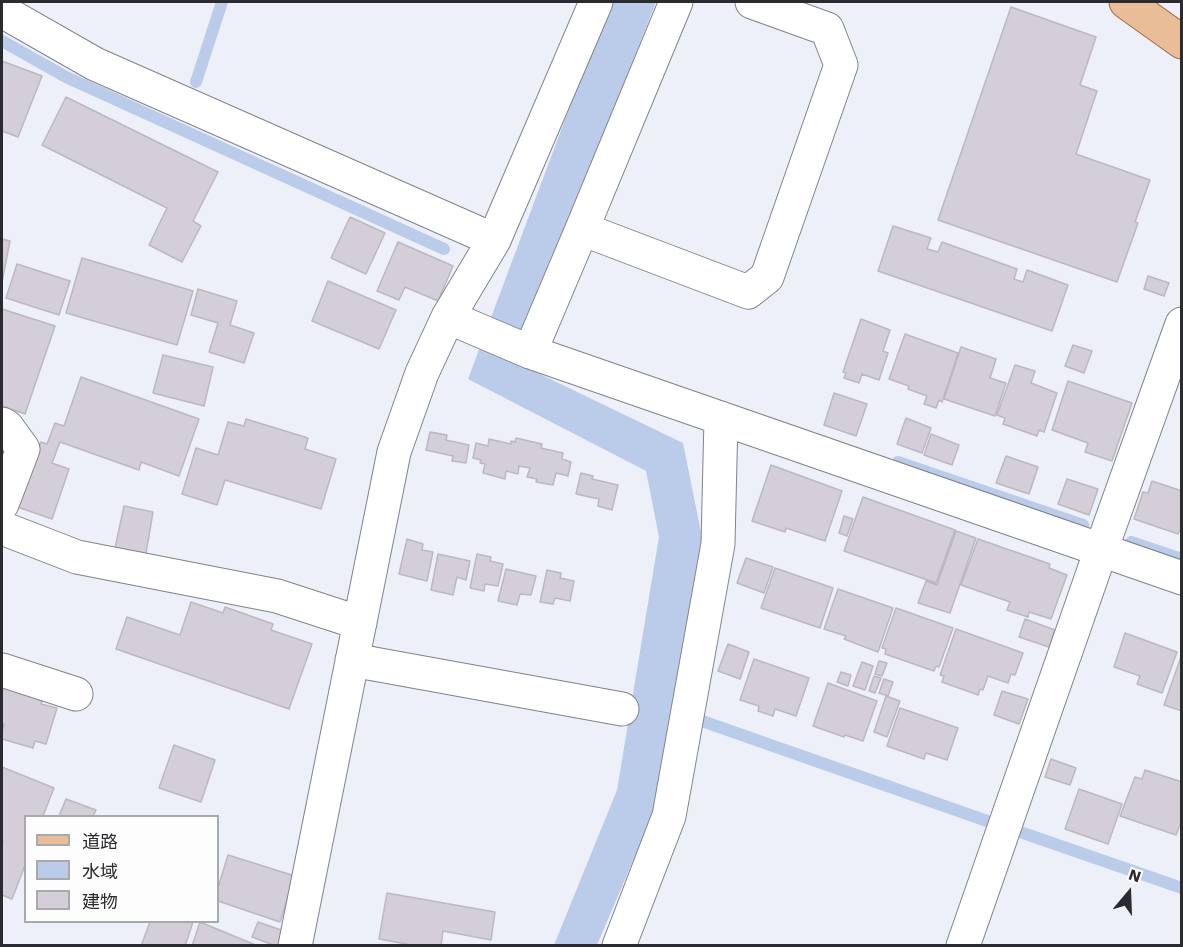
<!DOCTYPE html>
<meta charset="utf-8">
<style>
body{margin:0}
#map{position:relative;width:1183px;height:947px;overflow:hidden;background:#edf0f9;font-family:"Work Sans","Noto Sans JP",sans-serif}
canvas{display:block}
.frame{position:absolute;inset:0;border:3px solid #292b2e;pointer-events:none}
.legend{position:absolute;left:24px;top:815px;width:195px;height:108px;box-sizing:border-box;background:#fdfdfd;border:2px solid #a8a9aa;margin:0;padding:8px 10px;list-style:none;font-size:18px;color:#292b2e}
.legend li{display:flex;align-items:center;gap:12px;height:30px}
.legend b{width:30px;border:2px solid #a8a9aa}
.north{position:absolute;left:1099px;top:863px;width:60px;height:60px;-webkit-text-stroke:4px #fdfdfd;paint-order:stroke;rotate:19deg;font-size:16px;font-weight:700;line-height:24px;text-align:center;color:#292b2e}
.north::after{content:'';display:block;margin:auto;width:21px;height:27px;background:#292b2e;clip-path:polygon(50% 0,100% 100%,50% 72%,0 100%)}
</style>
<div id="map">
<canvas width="1183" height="947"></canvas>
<div class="frame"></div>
<ul class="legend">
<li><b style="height:8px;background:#e9bd98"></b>道路</li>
<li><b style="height:16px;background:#baccea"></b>水域</li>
<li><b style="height:16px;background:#d3ced7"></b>建物</li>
</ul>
<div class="north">N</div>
</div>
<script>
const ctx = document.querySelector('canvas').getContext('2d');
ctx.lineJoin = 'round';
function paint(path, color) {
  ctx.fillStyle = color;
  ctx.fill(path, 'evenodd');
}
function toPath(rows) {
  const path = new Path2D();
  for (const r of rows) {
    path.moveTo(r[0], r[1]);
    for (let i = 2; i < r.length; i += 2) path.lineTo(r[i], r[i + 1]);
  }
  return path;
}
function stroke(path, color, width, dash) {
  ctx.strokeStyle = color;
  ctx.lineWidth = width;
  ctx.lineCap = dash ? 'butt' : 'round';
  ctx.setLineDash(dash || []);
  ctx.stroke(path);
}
paint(toPath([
 [609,2,656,2,515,362,683,443,703,542,658,802,597,945,554,945,617,790,659,537,646,471,468,379]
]), '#baccea');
stroke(toPath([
 [2,41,66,77,444,249],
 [196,82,222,2],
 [898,462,1083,525],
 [1131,542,1182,559],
 [702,721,990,822],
 [1023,833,1182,888]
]), '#baccea', 12);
const building = toPath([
 [1011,7,1096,37,1080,85,1097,91,1076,154,1150,180,1135,222,1138,223,1117,282,938,220,1011,7],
 [2,61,42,76,18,137,2,131,2,61],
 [66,97,218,172,193,221,201,226,182,262,149,245,167,208,42,145,66,97],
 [350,217,385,233,366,274,331,258,350,217],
 [893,226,931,238,927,249,938,252,942,242,1017,269,1014,279,1023,282,1027,270,1068,285,1052,331,878,271,893,226],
 [2,239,10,241,2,282,2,239],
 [398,242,453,266,438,301,405,287,399,300,377,291,398,242],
 [82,258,193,291,177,345,66,313,82,258],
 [17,264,70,281,59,315,6,298,17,264],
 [1148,276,1169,283,1164,296,1144,289,1148,276],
 [328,281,396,310,379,349,312,321,328,281],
 [198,289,237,301,230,325,254,333,244,363,209,352,218,323,191,315,198,289],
 [2,309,55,326,25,414,2,406,2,309],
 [861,319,890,330,883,351,888,353,879,380,862,374,859,383,844,378,846,373,843,372,861,319],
 [905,334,958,353,942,402,939,400,936,408,924,404,927,396,908,389,909,386,889,379,905,334],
 [1073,345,1092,351,1084,373,1065,366,1073,345],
 [961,347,996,359,990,378,1006,383,995,416,944,399,961,347],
 [163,355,213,367,204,406,153,393,163,355],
 [1015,365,1035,371,1031,383,1057,393,1044,432,1039,430,1037,436,1003,424,1005,418,997,415,1015,365],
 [81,377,199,419,179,476,141,462,139,470,60,442,52,463,69,469,52,519,9,504,36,454,41,442,47,444,55,423,64,426,81,377],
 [1068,381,1132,403,1112,461,1085,452,1088,443,1052,430,1068,381],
 [834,393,867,404,856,436,824,425,834,393],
 [906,418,931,428,922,453,897,444,906,418],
 [246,419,308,438,305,449,336,459,321,509,225,480,217,505,182,494,196,448,218,455,228,422,244,426,246,419],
 [430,432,447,435,446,440,469,445,466,463,452,461,453,456,426,450,430,432],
 [931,434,959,445,952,465,924,455,931,434],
 [516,438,542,444,541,448,563,453,562,459,571,462,568,476,556,473,553,485,536,482,537,479,527,477,530,468,519,466,518,474,506,471,505,479,483,473,485,464,480,463,481,460,473,458,476,443,488,446,489,439,511,444,511,441,515,442,516,438],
 [1006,456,1038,467,1029,494,996,483,1006,456],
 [771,465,842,491,825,541,786,528,785,532,752,521,771,465],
 [581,473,593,476,592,479,618,485,612,510,598,506,599,499,576,494,581,473],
 [1067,479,1098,489,1089,515,1058,504,1067,479],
 [1152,481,1182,491,1182,531,1180,530,1178,534,1134,519,1143,492,1148,493,1152,481],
 [863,497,955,530,936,583,844,551,863,497],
 [124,506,153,512,145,559,114,553,124,506],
 [844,516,853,519,847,536,839,533,844,516],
 [956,531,976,538,950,613,918,603,926,581,937,585,956,531],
 [407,539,423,544,422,550,433,552,427,581,399,574,407,539],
 [978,539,1050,564,1049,568,1067,575,1051,619,1029,612,1028,617,1007,610,1010,602,961,585,978,539],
 [438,554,470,561,466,580,457,577,453,595,431,590,438,554],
 [477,554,491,557,490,561,503,564,498,586,485,584,484,591,470,588,477,554],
 [746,558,773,567,764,593,737,583,746,558],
 [775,568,833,588,820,628,761,608,775,568],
 [506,569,536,576,531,595,520,594,517,605,498,601,506,569],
 [547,570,561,573,560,578,574,581,570,601,555,598,553,604,540,602,547,570],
 [838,589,893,608,878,652,844,639,846,636,824,629,838,589],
 [191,602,223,613,225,607,273,624,271,630,312,644,289,709,116,649,127,617,180,635,191,602],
 [896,608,953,628,939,667,936,666,934,671,885,654,886,649,882,648,896,608],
 [1025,619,1055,630,1049,647,1019,637,1025,619],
 [956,629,1023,653,1015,675,1011,674,1008,683,988,676,983,690,980,689,978,695,942,682,944,676,940,675,956,629],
 [1125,633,1177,652,1162,693,1137,684,1140,676,1114,667,1125,633],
 [728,644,749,652,740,679,718,671,728,644],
 [1182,654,1182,711,1164,705,1182,654],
 [754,659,809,678,796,716,775,709,773,716,758,711,759,706,740,700,754,659],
 [879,661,887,663,882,676,875,674,879,661],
 [862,662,873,666,865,690,853,686,862,662],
 [841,672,851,675,848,686,837,682,841,672],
 [874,676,881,678,875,693,869,691,874,676],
 [884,679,893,682,888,696,879,693,884,679],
 [828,683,877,701,863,741,845,735,844,737,813,726,828,683],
 [2,685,43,698,41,704,57,708,46,744,35,741,33,748,2,739,2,732,4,724,2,724,2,685],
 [1002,691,1028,699,1019,724,994,715,1002,691],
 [886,696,900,701,887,737,874,732,886,696],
 [900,708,958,728,947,760,926,753,924,759,887,746,900,708],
 [174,745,215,760,201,802,159,788,174,745],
 [1051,759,1076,768,1070,785,1045,777,1051,759],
 [2,767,54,788,43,816,26,816,26,863,12,899,2,895,2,843,3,840,2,839,2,767],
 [1145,770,1182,782,1182,819,1176,835,1120,816,1135,777,1142,779,1145,770],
 [1079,789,1122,804,1108,844,1065,829,1079,789],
 [66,799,96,810,93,816,59,816,66,799],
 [228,855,295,876,280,922,218,901,218,888,228,855],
 [387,893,495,912,491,940,443,931,441,946,417,946,379,939,387,893],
 [150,922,193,922,185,946,141,946,150,922],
 [200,922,258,946,192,946,200,922],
 [258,922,287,932,282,946,276,946,252,937,258,922]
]);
paint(building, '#d3ced7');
stroke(building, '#bcb7c0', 1.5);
const minor = toPath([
 [2,11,95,64,494,240],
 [582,229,748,292,767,277,841,65,827,29,752,2],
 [448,317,530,352,1182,578],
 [530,352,582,229,676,2],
 [2,424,7,427,23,449,2,504],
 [2,528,77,557,277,596,360,623],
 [352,660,622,709],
 [2,670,76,694],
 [295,946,394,452,422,373,448,317,494,240,596,2],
 [619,946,669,816,718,544,721,418],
 [963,946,1101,550,1182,324]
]);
const primary = toPath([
 [1126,2,1182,42]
]);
stroke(minor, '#80838b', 35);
stroke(primary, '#9d6d46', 35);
stroke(minor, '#fff', 33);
stroke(primary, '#e9bd98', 33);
</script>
